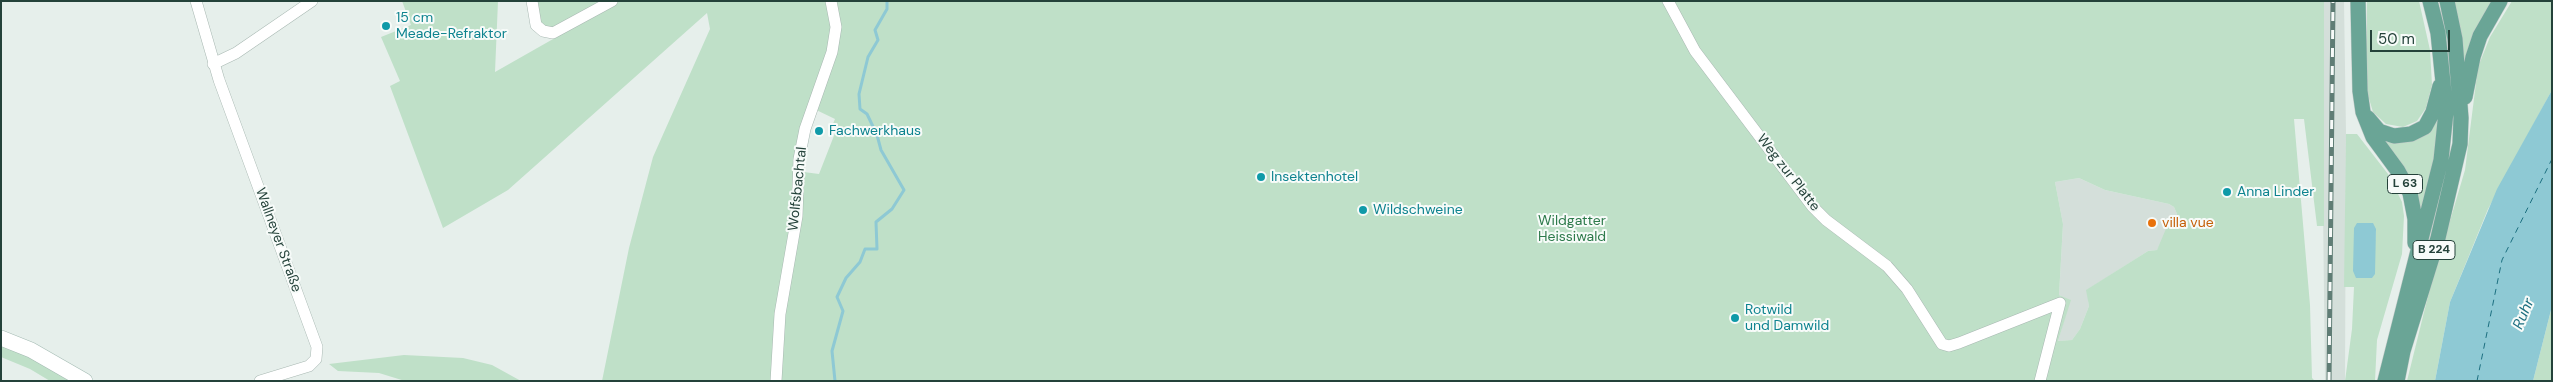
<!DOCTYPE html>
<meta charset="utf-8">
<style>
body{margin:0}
#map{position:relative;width:2553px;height:382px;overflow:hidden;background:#e6efeb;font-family:"DM Sans",sans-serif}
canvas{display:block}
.frame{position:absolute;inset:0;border:2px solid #24423a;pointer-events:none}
.scale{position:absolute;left:2370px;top:30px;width:80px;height:22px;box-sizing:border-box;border:2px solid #24423a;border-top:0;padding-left:6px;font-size:15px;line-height:18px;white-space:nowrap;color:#24423a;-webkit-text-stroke:4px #f7fbf9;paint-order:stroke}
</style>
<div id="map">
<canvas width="2553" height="382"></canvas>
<div class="frame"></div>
<div class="scale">50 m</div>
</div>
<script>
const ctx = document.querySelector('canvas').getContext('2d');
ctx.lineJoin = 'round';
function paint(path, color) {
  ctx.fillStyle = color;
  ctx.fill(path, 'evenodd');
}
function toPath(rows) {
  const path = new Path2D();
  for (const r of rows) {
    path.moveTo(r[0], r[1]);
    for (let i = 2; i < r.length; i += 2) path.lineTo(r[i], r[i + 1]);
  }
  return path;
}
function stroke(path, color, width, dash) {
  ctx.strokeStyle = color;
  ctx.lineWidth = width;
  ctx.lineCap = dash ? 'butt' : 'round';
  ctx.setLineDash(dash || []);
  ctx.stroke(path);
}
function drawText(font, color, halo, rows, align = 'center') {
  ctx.font = font + ' "DM Sans",sans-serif';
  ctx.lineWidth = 4;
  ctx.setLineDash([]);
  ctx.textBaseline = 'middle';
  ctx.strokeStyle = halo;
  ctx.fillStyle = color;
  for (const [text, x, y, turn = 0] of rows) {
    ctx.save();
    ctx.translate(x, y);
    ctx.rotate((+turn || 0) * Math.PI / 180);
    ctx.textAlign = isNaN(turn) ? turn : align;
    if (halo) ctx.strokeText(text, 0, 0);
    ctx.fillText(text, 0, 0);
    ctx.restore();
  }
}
paint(toPath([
 [2324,1,2344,1,2346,134,2345,381,2325,381,2322,120],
 [2079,178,2105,190,2169,204,2174,207,2177,214,2176,222,2157,250,2148,251,2087,290,2089,306,2080,329,2072,340,2058,341,2070,300,2059,295,2063,224,2055,182]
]), '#d4dfda');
paint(toPath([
 [402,1,498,1,495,72,620,1,2324,1,2324,226,2317,226,2304,119,2294,119,2310,305,2312,378,2315,381,602,381,629,248,653,157,710,29,707,13,508,190,443,228,390,86,400,81,381,37,411,25],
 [808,106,835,119,832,126,837,128,819,174,796,171,796,146],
 [2079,178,2105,190,2169,204,2174,207,2177,214,2176,222,2168,224,2157,250,2148,251,2086,290,2089,306,2080,329,2072,340,2058,341,2071,300,2059,295,2063,224,2055,182],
 [535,1,606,1,551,29,539,22],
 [2367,1,2419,1,2430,50,2432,85,2426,108,2417,121,2403,127,2386,124,2373,112,2367,92],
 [2454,1,2497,1,2464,72],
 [2512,1,2552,1,2552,90,2488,209,2450,302,2435,381,2407,381,2429,292,2465,170,2478,67,2490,37],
 [2439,115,2433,168,2422,217,2381,136,2397,140],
 [2346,134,2357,134,2388,174,2402,202,2404,216,2402,254,2377,340,2375,381,2345,381,2352,329,2354,287,2344,287],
 [2376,229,2372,277,2356,278],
 [2552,306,2552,381,2533,381],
 [1,345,59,370,75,381,50,381,30,369,1,357],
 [404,355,463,358,492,365,521,381,405,381,379,373,338,371,329,364]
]), '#bfe0c8');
paint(toPath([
 [2552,90,2552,306,2533,381,2435,381,2450,302,2497,189],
 [2357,223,2373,223,2376,229,2375,274,2372,278,2356,278,2353,271,2354,228]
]), '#8ec9d4');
stroke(toPath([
 [835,381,832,351,843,311,837,297,846,278,860,262,865,249,877,249,876,222,892,209,904,190,881,150,877,135,867,114,860,109,859,94,868,57,878,40,875,30,887,9,887,1]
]), '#8ec9d4', 3);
stroke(toPath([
 [2477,381,2502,260,2552,159]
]), '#1c6f80', 1, [6, 5]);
const street = toPath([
 [196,1,219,80,317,347,316,359,309,366,260,381],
 [532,1,536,25,543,31,553,33,612,1],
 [1668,1,1695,51,1812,206,1826,220,1887,266,1907,289,1942,344,1949,346,1959,343,2060,303,2040,381],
 [213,64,236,53,312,1],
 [776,381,780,314,797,216,799,159,805,129,832,52,836,27,831,1]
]);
const secondary = toPath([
 [1,338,31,350,85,381]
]);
const primary = toPath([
 [2358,1,2360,91,2363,112,2373,137,2398,171,2410,193,2415,219,2415,243],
 [2465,97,2473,57,2480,36,2500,1],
 [2368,118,2379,131,2394,136,2411,134,2425,127,2433,112,2440,86],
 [2385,381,2441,160,2446,112,2438,33,2430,1],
 [2397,381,2403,351,2438,238,2460,144,2461,118,2455,39,2447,1]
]);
stroke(street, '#a8b8b2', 12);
stroke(secondary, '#a4bbb3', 16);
stroke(primary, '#c2cac8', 16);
stroke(street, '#fff', 11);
stroke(secondary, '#fff', 15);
stroke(primary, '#6aa596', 15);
const rail = toPath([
 [2329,381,2333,1]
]);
stroke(rail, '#5f7d75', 5);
stroke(rail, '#f7fbf9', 3, [9]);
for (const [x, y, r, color] of [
 [386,26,5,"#0f9aa8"],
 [819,131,5,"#0f9aa8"],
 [1261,177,5,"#0f9aa8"],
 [2227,192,5,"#0f9aa8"],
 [1363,210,5,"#0f9aa8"],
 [2152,223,5,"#e8710a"],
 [1735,318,5,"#0f9aa8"]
]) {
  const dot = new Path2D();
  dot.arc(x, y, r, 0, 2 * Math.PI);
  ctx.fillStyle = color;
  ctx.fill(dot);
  stroke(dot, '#f7fbf9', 2);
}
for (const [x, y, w] of [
 [2405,184,35],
 [2434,250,42]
]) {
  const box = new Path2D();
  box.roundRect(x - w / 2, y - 9.5, w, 19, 4);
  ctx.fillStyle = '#f7fbf9';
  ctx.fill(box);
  stroke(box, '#24423a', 1);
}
drawText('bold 12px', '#24423a', null, [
 ["L 63",2405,184],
 ["B 224",2434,250]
]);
drawText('14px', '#0d838f', '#f7fbf9', [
 ["15 cm",396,18],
 ["Meade-Refraktor",396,34],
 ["Fachwerkhaus",829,131],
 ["Insektenhotel",1271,177],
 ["Anna Linder",2237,192],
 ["Wildschweine",1373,210],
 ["Rotwild",1745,310],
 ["und Damwild",1745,326]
], 'left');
drawText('14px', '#24423a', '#f7fbf9', [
 ["Weg zur Platte",1788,173,52],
 ["Wolfsbachtal",798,189,-84],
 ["Wallneyer Straße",278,240,70]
]);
drawText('14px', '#2d7a4b', '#f7fbf9', [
 ["Wildgatter",1572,221],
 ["Heissiwald",1572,237]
]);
drawText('14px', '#c56008', '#f7fbf9', [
 ["villa vue",2162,223]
], 'left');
drawText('italic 15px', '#1c6f80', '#f7fbf9', [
 ["Ruhr",2524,314,-67]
]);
</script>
